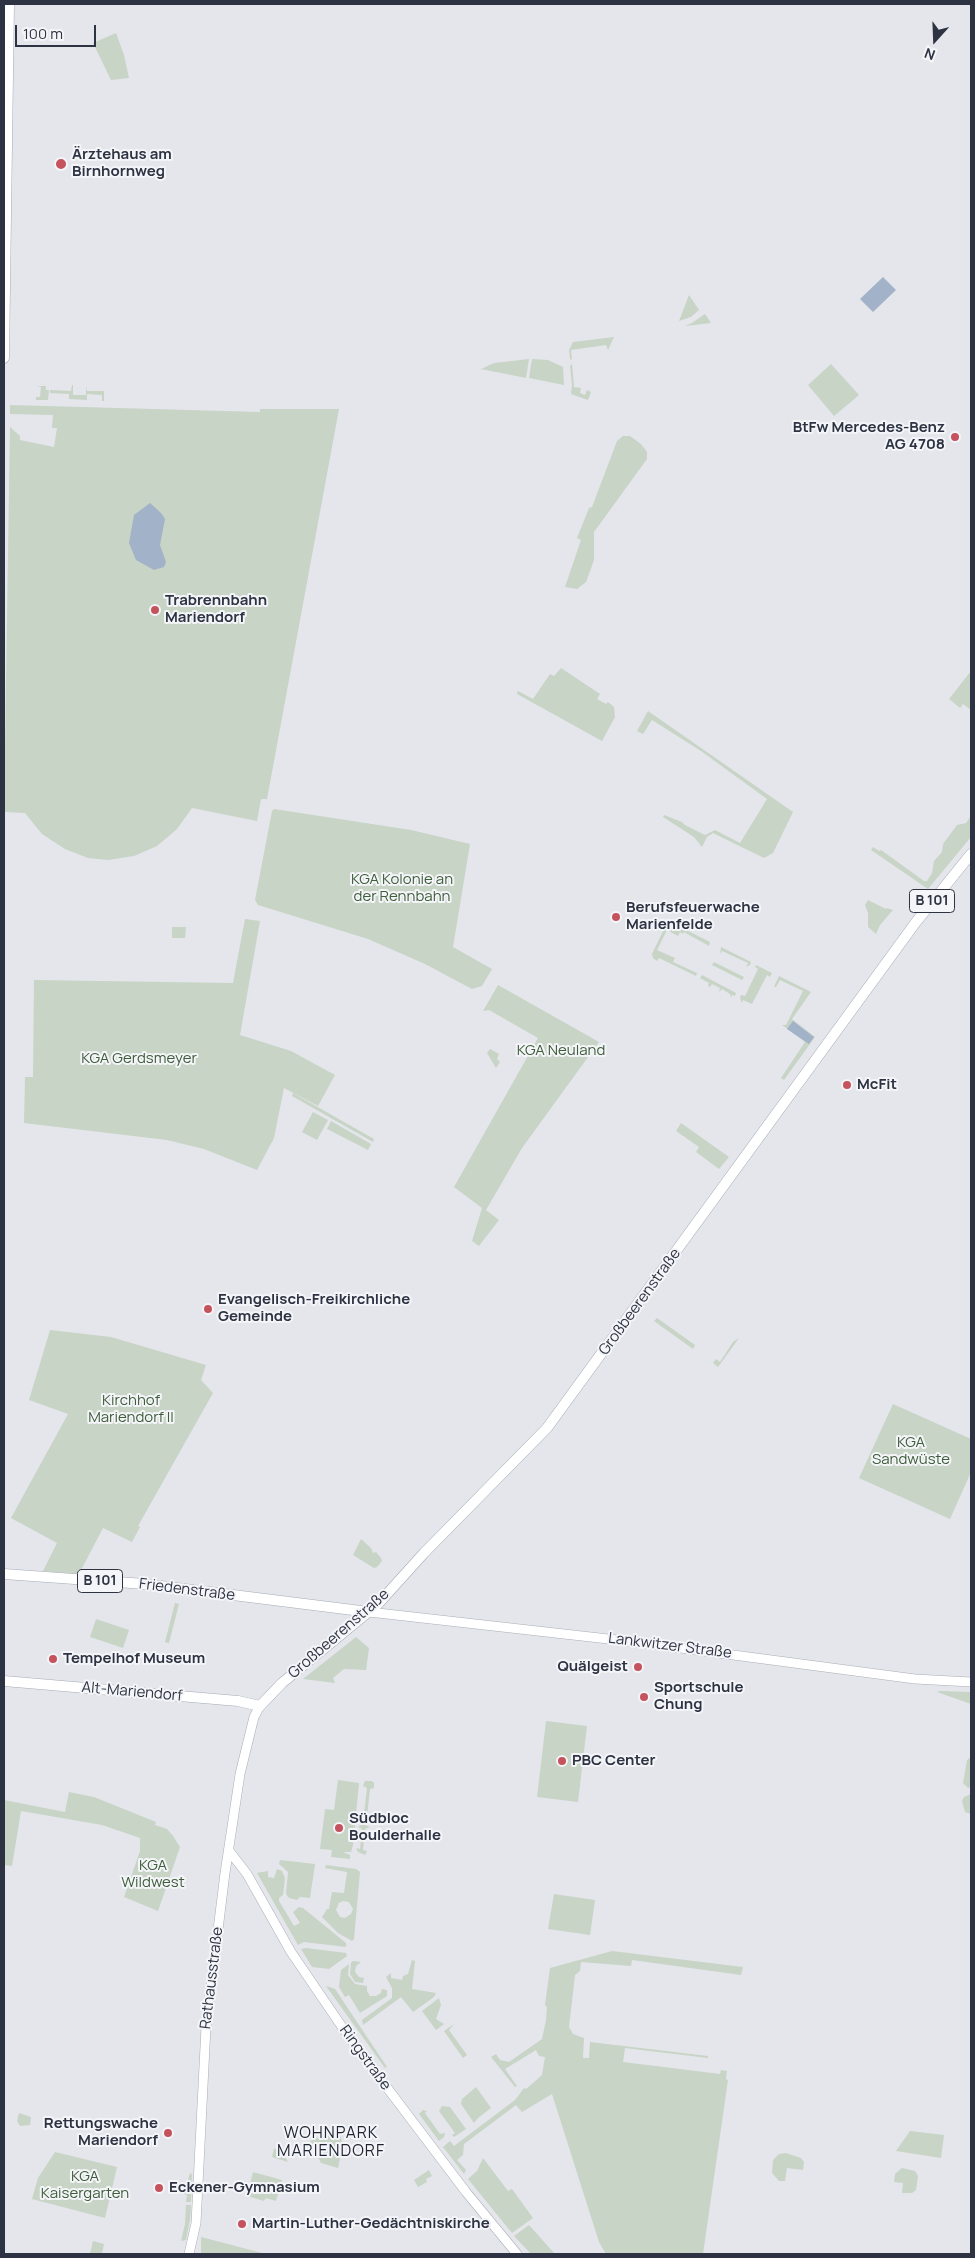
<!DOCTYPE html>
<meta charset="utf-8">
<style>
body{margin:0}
#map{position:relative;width:975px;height:2258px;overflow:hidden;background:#e4e6eb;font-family:Manrope,sans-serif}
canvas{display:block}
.frame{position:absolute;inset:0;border:5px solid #2d3342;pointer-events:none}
.north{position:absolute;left:910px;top:15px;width:50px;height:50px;-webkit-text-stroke:4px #f4f5f8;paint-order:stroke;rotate:200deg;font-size:14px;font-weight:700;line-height:20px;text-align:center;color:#2d3342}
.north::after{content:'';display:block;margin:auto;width:18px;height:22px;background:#2d3342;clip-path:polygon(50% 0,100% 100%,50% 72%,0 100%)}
.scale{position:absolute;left:15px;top:25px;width:81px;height:22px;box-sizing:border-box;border:2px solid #2d3342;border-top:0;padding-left:6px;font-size:15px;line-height:18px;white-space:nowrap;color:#2d3342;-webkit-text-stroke:4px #f4f5f8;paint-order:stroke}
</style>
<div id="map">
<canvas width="975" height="2258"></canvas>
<div class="frame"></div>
<div class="north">N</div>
<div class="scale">100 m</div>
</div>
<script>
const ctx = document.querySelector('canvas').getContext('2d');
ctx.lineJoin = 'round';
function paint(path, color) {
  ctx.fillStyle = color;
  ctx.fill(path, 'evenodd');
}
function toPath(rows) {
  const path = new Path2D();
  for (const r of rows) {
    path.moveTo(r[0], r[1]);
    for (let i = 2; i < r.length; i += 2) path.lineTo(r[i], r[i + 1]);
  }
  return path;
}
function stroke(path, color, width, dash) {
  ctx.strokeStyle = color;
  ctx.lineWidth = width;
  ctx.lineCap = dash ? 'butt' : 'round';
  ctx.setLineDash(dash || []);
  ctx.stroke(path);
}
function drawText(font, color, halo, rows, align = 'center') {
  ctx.font = font + ' Manrope,sans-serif';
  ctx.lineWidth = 4;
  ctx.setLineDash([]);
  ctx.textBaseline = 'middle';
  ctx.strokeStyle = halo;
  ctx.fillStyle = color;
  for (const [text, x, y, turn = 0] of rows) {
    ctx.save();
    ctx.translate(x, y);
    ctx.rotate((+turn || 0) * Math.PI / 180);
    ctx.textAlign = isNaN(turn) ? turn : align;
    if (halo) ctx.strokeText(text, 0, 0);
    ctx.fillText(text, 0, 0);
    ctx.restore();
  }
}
paint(toPath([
 [116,33,124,55,129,78,111,80,93,43],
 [689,295,699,310,691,317,679,321],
 [705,314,711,323,685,326,692,323],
 [614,337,608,350,606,345,571,350,572,360,570,359,569,350,573,342],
 [529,359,526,378,481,369,494,363],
 [532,359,548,360,563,367,564,385,529,378],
 [572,364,574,387,581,388,580,393,585,395,587,390,591,392,588,400,571,394,572,385,570,366],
 [831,364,859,395,834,416,808,385],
 [72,385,73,385,73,395,86,395,86,386,87,391,104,391,104,401,102,401,102,395,87,394,87,400,69,399,69,394,50,393,50,390,71,391],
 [37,386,46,386,46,390,49,390,48,400,36,400,36,397,40,397,41,387],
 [10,405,260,412,260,409,339,409,267,799,261,799,257,821,192,808,177,829,157,846,134,856,108,860,88,858,65,849,42,834,25,813,4,812,10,427,20,436,20,440,54,447,57,428,52,428,53,415,10,414],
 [623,436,630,436,641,444,647,452,647,459,594,532,594,560,586,582,577,589,565,587,581,540,577,538,589,508,592,507,617,441],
 [561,668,600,694,597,699,606,704,608,702,614,707,615,717,602,741,517,694,518,691,533,699,550,674,554,676],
 [971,671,971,710,963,704,960,708,949,699],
 [648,711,793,812,773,853,764,858,713,833,707,837,702,847,694,837,663,817,664,815,682,822,685,825,705,835,715,830,740,843,767,799,701,751,652,720,643,734,637,731],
 [971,806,971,837,928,889,871,850,873,847,879,851,881,850,924,881,927,881,932,873,934,861,942,852,943,844,957,825,966,823,971,816],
 [274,809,411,830,470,844,453,947,492,969,482,986,472,989,425,964,368,939,258,905,255,900,272,811],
 [868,900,886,909,887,908,893,910,880,925,876,934,868,927,868,913,865,905],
 [245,919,260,921,240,1035,291,1051,335,1075,318,1106,284,1088,274,1138,257,1170,204,1149,167,1140,24,1123,25,1077,33,1077,34,980,233,983],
 [668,921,710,942,709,946,684,932,683,934,680,932,678,936,667,930,657,950,675,958,673,962,697,973,696,976,659,958,657,961,653,958,652,954],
 [172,927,186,927,185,938,172,938],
 [721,947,751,962,750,965,746,967,748,963,722,951,720,954],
 [714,962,744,977,742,980,712,965],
 [756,965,772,973,770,977,767,975,752,1004,743,1000,742,1003,740,998,741,995,745,996,758,969,755,967],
 [702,975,736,993,735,996,732,995,731,998,730,994,722,989,719,992,720,988,712,984,710,987,708,986,709,983,700,978],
 [779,976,811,992,792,1019,815,1037,784,1080,781,1078,805,1042,782,1025,786,1025,803,991,780,980,776,987,774,987],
 [498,985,599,1042,522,1148,486,1210,499,1220,479,1246,472,1241,482,1208,454,1187,538,1038,489,1010,483,1011],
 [490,1049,499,1054,497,1059,500,1062,496,1068,487,1053],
 [293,1093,374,1139,373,1142,292,1096],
 [313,1112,328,1120,317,1140,302,1132],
 [331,1121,371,1144,368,1150,327,1129],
 [681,1123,729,1157,719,1169,696,1152,699,1147,676,1131],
 [657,1318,695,1345,693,1349,654,1321],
 [50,1330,111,1337,206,1365,201,1380,213,1393,138,1526,140,1527,132,1542,103,1528,79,1574,43,1571,57,1543,11,1518,68,1414,29,1400],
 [739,1338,718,1367,713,1363,716,1359,720,1362,733,1342],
 [893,1404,971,1439,971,1472,950,1519,859,1478],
 [361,1539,371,1548,373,1553,376,1552,381,1558,382,1561,377,1567,374,1568,353,1555],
 [175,1603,179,1604,169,1643,165,1642],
 [96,1619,129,1630,123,1648,90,1637],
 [356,1637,369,1648,366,1670,344,1669,333,1678,335,1683,303,1679],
 [940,1691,971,1692,971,1704,937,1692],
 [546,1721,587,1726,578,1802,537,1797],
 [971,1757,971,1787,968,1788,963,1783,967,1760],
 [338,1780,359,1783,353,1845,351,1852,343,1852,350,1855,350,1859,331,1857,332,1850,320,1849,325,1809,334,1810],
 [365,1781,372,1781,374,1783,374,1788,370,1789,367,1816,360,1814,364,1814,367,1788,363,1786],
 [69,1792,94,1797,156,1822,155,1825,167,1829,173,1836,180,1847,158,1911,124,1897,140,1851,140,1838,102,1825,21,1811,12,1866,4,1865,4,1800,65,1812],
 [971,1794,971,1814,965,1812,962,1801,964,1797],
 [363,1824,370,1827,365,1829,363,1850,367,1851,365,1855,358,1852,356,1848,360,1849,362,1829,358,1827],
 [280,1860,315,1864,310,1898,300,1897,297,1900,289,1898,286,1894,288,1872,279,1864],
 [326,1865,356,1869,360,1872,354,1939,352,1941,338,1933,322,1917,327,1909,329,1909,332,1892,344,1893,347,1872,325,1868],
 [343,1901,349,1902,353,1909,351,1914,345,1918,340,1917,336,1910,339,1903],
 [277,1869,282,1871,285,1878,283,1895,279,1898,279,1901,294,1926,300,1923,293,1912,299,1907,303,1908,346,1943,346,1947,304,1942,298,1945,257,1873,268,1871,268,1877,274,1878],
 [554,1894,595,1900,590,1935,548,1929],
 [306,1948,346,1953,347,1956,329,1969,312,1967,301,1949],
 [612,1951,743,1967,741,1975,632,1960,631,1966,581,1962,580,1971,575,1975,569,2027,573,2034,584,2038,583,2058,589,2058,590,2042,708,2056,708,2058,625,2048,623,2062,720,2074,721,2070,727,2071,726,2079,728,2080,703,2254,606,2254,599,2242,552,2094,522,2112,516,2105,464,2144,463,2155,457,2160,466,2170,464,2174,443,2147,450,2141,454,2146,515,2100,524,2088,526,2089,542,2075,545,2057,539,2056,536,2050,505,2069,517,2086,515,2087,491,2057,496,2054,500,2060,509,2062,542,2039,546,2020,547,2007,545,2005,550,1968],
 [412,1960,415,1961,412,1989,436,1993,434,1997,413,2012,401,1997,363,2025,362,2020,392,1998,392,1988,386,1977,391,1973,391,1978,402,1980,403,1976,408,1974],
 [353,1961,361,1962,356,1966,355,1972,359,1977,364,1978,363,1983,355,1982,350,1974,351,1963],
 [349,1964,348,1975,355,1984,367,1986,367,1991,370,1996,376,1996,381,1993,382,1989,387,1990,387,1996,360,2013,349,1995,345,1997,339,1987,341,1970],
 [326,1986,335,1989,387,2067,385,2068],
 [439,1998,441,2005,436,2019,444,2024,436,2030,422,2011],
 [454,2024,449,2030,467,2055,463,2058,444,2031],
 [476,2087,491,2108,478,2118,474,2123,461,2104,462,2099],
 [442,2106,450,2107,466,2129,454,2137,452,2135,455,2133,439,2111],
 [423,2110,427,2111,425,2113,440,2134,445,2133,444,2137,439,2141,419,2114],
 [19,2113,31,2117,30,2125,20,2126,17,2121],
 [338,2129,343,2145,338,2168,321,2163,310,2141],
 [910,2131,944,2135,941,2158,896,2151],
 [281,2148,281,2149,288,2162,272,2157,274,2149],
 [55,2152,117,2167,105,2218,32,2199,38,2178],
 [786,2153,801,2158,804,2162,803,2170,787,2168,785,2181,779,2181,772,2173,773,2160,779,2154],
 [483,2158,508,2191,512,2189,533,2218,512,2233,468,2179,477,2171],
 [902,2168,915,2171,918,2176,916,2190,912,2193,902,2193,903,2183,894,2182,895,2174],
 [429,2170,432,2176,426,2179,427,2182,418,2187,414,2180],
 [253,2172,282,2180,276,2201,266,2198,264,2201,247,2196],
 [190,2173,192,2174,191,2202,186,2202,187,2195,184,2194],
 [186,2205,191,2205,190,2219,186,2240,181,2241,185,2224],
 [529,2225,555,2254,531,2254,514,2236],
 [201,2237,266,2254,201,2254],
 [93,2241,104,2244,102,2254,90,2254]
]), '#c8d4c6');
paint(toPath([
 [883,277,896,290,873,312,860,299],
 [150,503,161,513,165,519,160,545,166,562,164,567,154,570,136,560,129,543,134,515],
 [793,1021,814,1037,809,1044,787,1029]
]), '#a2b2c8');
const secondary = toPath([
 [369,1612,635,1642,915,1679,971,1682],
 [230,1852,247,1874,291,1952,351,2040,466,2192,517,2254],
 [189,2254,196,2223,206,2027,225,1873,240,1774,254,1717,260,1706]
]);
const primary = toPath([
 [4,358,9,4],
 [4,1574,145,1584,369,1612],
 [4,1681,238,1701,260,1706,282,1683,378,1604,424,1553,547,1428,916,922,971,854]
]);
stroke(secondary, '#a9adb5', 10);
stroke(primary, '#a4aab6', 11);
stroke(secondary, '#fff', 9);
stroke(primary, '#fff', 10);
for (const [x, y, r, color] of [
 [61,164,6,"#c5535d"],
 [955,437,5,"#c5535d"],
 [155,610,5,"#c5535d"],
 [616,917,5,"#c5535d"],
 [847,1085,5,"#c5535d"],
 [208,1309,5,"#c5535d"],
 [53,1659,5,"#c5535d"],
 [638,1667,5,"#c5535d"],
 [644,1697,5,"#c5535d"],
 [562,1761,5,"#c5535d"],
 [339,1828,5,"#c5535d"],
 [168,2133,5,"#c5535d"],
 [159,2188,5,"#c5535d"],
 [242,2224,5,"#c5535d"]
]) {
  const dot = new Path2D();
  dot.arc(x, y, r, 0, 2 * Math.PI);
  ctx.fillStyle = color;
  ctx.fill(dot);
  stroke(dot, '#f4f5f8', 2);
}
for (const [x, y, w] of [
 [932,901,45],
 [100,1581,45]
]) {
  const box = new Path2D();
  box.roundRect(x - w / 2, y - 11.5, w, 23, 4);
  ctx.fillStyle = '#f4f5f8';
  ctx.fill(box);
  stroke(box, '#2d3342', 1);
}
drawText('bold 14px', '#2d3342', null, [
 ["B 101",932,901],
 ["B 101",100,1581]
]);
drawText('bold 15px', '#2d3342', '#f4f5f8', [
 ["Ärztehaus am",72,155],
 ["Birnhornweg",72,172],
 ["BtFw Mercedes-Benz",945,428,"right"],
 ["AG 4708",945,445,"right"],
 ["Trabrennbahn",165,601],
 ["Mariendorf",165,618],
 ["Berufsfeuerwache",626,908],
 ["Marienfelde",626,925],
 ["McFit",857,1085],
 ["Evangelisch-Freikirchliche",218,1300],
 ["Gemeinde",218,1317],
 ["Tempelhof Museum",63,1659],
 ["Quälgeist",628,1667,"right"],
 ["Sportschule",654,1688],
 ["Chung",654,1705],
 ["PBC Center",572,1761],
 ["Südbloc",349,1819],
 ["Boulderhalle",349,1836],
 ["Rettungswache",158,2124,"right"],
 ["Mariendorf",158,2141,"right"],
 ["Eckener-Gymnasium",169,2188],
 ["Martin-Luther-Gedächtniskirche",252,2224]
], 'left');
drawText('15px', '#3f5d3b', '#f4f5f8', [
 ["KGA Kolonie an",402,880],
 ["der Rennbahn",402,897],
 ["KGA Neuland",561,1051],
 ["KGA Gerdsmeyer",139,1059],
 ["Kirchhof",131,1401],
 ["Mariendorf II",131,1418],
 ["KGA",911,1443],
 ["Sandwüste",911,1460],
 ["KGA",153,1866],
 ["Wildwest",153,1883],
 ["KGA",85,2177],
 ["Kaisergarten",85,2194]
]);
drawText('15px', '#2d3342', '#f4f5f8', [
 ["Großbeerenstraße",640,1302,-54],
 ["Friedenstraße",187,1590,7],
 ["Großbeerenstraße",339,1634,-41],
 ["Lankwitzer Straße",670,1646,7],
 ["Alt-Mariendorf",132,1692,5],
 ["Rathausstraße",212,1978,-83],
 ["Ringstraße",365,2058,54]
]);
ctx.letterSpacing = '1px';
drawText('16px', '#1f2433', '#f4f5f8', [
 ["WOHNPARK",331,2134],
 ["MARIENDORF",331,2152]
]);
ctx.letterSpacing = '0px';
</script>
